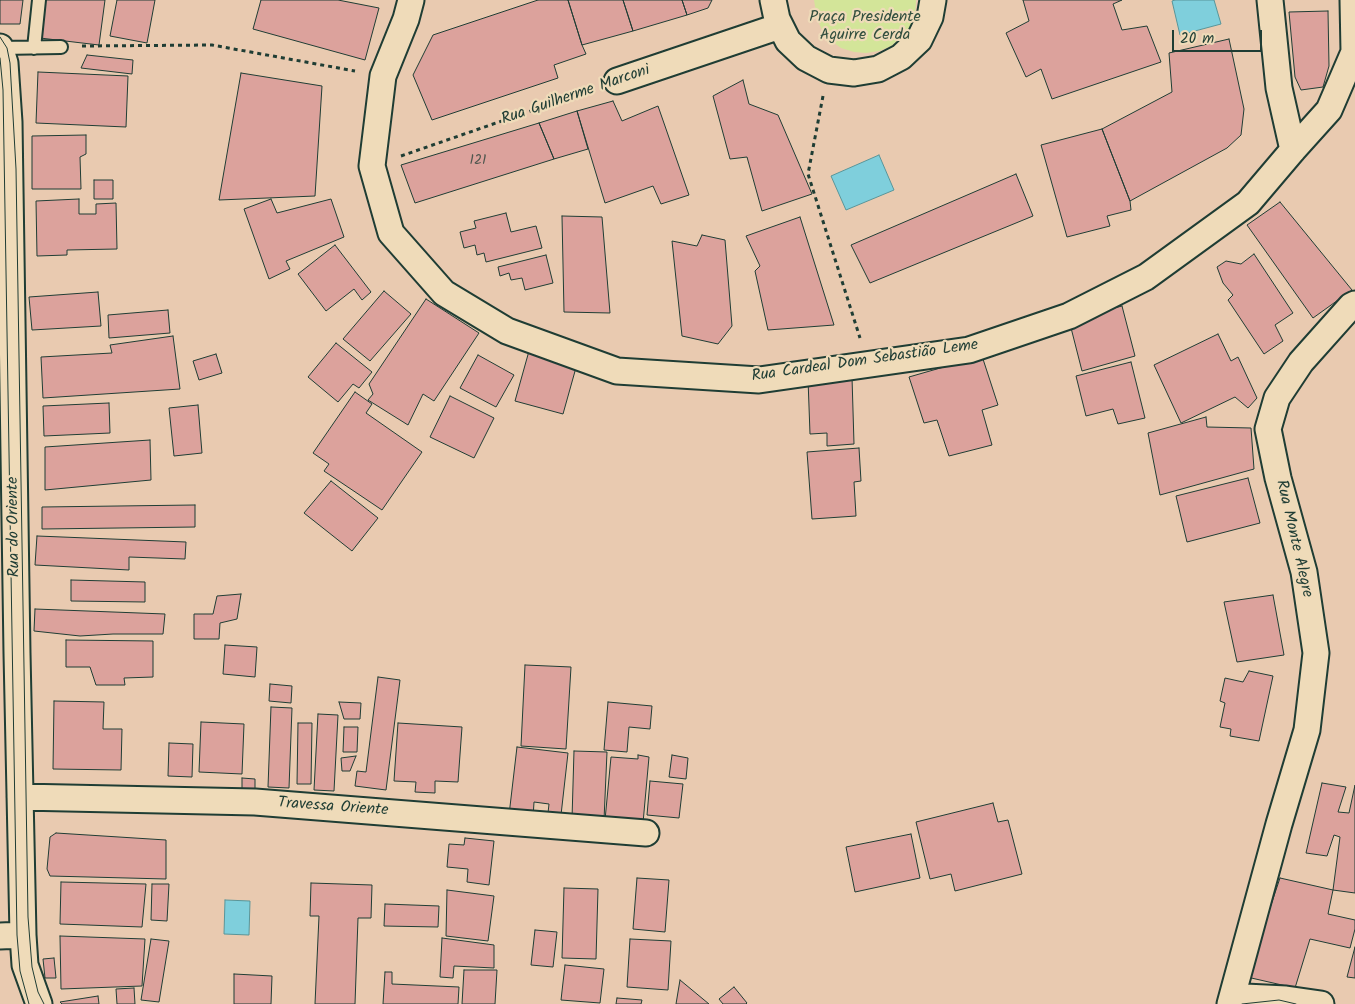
<!DOCTYPE html>
<meta charset="utf-8">
<style>
body{margin:0}
#map{position:relative;width:1355px;height:1004px;overflow:hidden;background:#e9cab0;font-family:Kalam,sans-serif}
canvas{display:block}
.scale{position:absolute;left:1172px;top:30px;width:90px;height:22px;box-sizing:border-box;border:2px solid #1f3d34;border-top:0;padding-left:6px;font-size:15px;line-height:18px;white-space:nowrap;color:#1f3d34;-webkit-text-stroke:4px #efdbb9;paint-order:stroke}
</style>
<div id="map">
<canvas width="1355" height="1004"></canvas>
<div class="scale">20 m</div>
</div>
<script>
const ctx = document.querySelector('canvas').getContext('2d');
ctx.lineJoin = 'round';
function paint(path, color) {
  ctx.fillStyle = color;
  ctx.fill(path, 'evenodd');
}
function toPath(rows) {
  const path = new Path2D();
  for (const r of rows) {
    path.moveTo(r[0], r[1]);
    for (let i = 2; i < r.length; i += 2) path.lineTo(r[i], r[i + 1]);
  }
  return path;
}
function stroke(path, color, width, dash) {
  ctx.strokeStyle = color;
  ctx.lineWidth = width;
  ctx.lineCap = dash ? 'butt' : 'round';
  ctx.setLineDash(dash || []);
  ctx.stroke(path);
}
function drawText(font, color, halo, rows, align = 'center') {
  ctx.font = font + ' Kalam,sans-serif';
  ctx.lineWidth = 4.5;
  ctx.setLineDash([]);
  ctx.textBaseline = 'middle';
  ctx.strokeStyle = halo;
  ctx.fillStyle = color;
  for (const [text, x, y, turn = 0] of rows) {
    ctx.save();
    ctx.translate(x, y);
    ctx.rotate((+turn || 0) * Math.PI / 180);
    ctx.textAlign = isNaN(turn) ? turn : align;
    if (halo) ctx.strokeText(text, 0, 0);
    ctx.fillText(text, 0, 0);
    ctx.restore();
  }
}
paint(toPath([
 [814,0,916,0,916,2,915,14,910,27,902,37,891,46,879,51,866,53,854,52,841,48,830,40,822,30,817,19]
]), '#d3e599');
const water = toPath([
 [1175,0,1214,0,1221,24,1180,35,1172,1,1175,0],
 [879,155,894,190,846,210,831,176,879,155],
 [225,900,250,901,249,935,224,934,225,900]
]);
paint(water, '#7fcfdc');
stroke(water, '#599599', 1);
const building = toPath([
 [0,0,23,0,20,24,0,24,0,0],
 [45,0,105,0,99,45,40,38,45,0],
 [117,0,155,0,147,43,110,36,117,0],
 [261,0,338,0,379,8,365,60,253,29,261,0],
 [538,0,568,0,582,45,586,54,554,65,558,78,432,120,413,75,433,35,538,0],
 [568,0,623,0,633,31,582,45,568,0],
 [623,0,682,0,687,15,633,31,623,0],
 [682,0,712,0,708,8,687,15,682,0],
 [1023,0,1122,0,1113,4,1122,30,1147,26,1161,62,1052,99,1041,69,1026,77,1006,33,1029,21,1023,0],
 [1328,11,1329,66,1323,87,1301,90,1295,77,1289,12,1328,11],
 [1229,39,1244,109,1241,135,1227,148,1130,201,1102,129,1172,92,1169,53,1229,39],
 [87,55,133,60,132,74,81,68,87,55],
 [38,72,128,76,126,127,36,123,38,72],
 [241,73,322,86,315,196,219,200,241,73],
 [743,80,749,104,778,115,812,194,762,211,747,157,730,159,713,96,743,80],
 [613,101,622,121,658,106,689,195,661,204,653,186,605,203,577,111,613,101],
 [577,111,588,149,554,159,539,123,577,111],
 [539,123,554,159,415,203,401,165,539,123],
 [1102,129,1130,201,1131,210,1107,216,1110,226,1067,237,1041,145,1102,129],
 [86,135,86,154,80,157,81,189,32,189,32,136,86,135],
 [1016,174,1033,216,870,283,851,245,1016,174],
 [94,180,113,180,113,199,94,199,94,180],
 [79,199,79,214,96,214,96,204,116,203,117,249,67,250,67,255,37,256,36,201,79,199],
 [271,199,277,213,331,199,344,237,286,261,290,269,269,279,244,209,271,199],
 [1280,202,1352,290,1313,318,1247,225,1280,202],
 [506,213,511,232,536,226,542,248,486,262,484,253,477,255,475,245,464,248,460,232,476,228,474,221,506,213],
 [562,216,602,217,610,313,564,312,562,216],
 [800,217,834,325,768,330,755,271,760,266,746,236,800,217],
 [702,235,725,240,732,326,718,344,682,336,672,241,697,246,702,235],
 [335,245,371,292,362,300,354,289,326,311,298,274,335,245],
 [1254,254,1293,313,1275,325,1283,341,1264,354,1228,300,1233,295,1223,283,1217,267,1226,261,1241,264,1254,254],
 [546,255,553,283,525,290,522,278,511,280,509,273,500,276,498,267,546,255],
 [384,291,411,314,370,361,343,339,384,291],
 [98,292,101,326,32,330,29,297,98,292],
 [426,299,479,333,434,401,423,394,408,425,368,400,373,394,369,384,426,299],
 [1122,306,1135,356,1082,371,1069,320,1122,306],
 [168,310,170,333,109,338,108,315,168,310],
 [1218,334,1231,361,1238,357,1257,398,1248,408,1235,397,1181,423,1154,365,1218,334],
 [173,336,180,389,43,398,41,357,112,353,110,345,173,336],
 [336,343,372,372,359,388,353,384,338,402,308,377,336,343],
 [529,351,577,364,563,414,515,401,529,351],
 [216,354,222,373,199,380,193,361,216,354],
 [478,355,514,375,496,407,460,388,478,355],
 [982,356,998,405,982,410,992,445,949,456,937,420,924,423,909,377,982,356],
 [1131,362,1145,418,1118,424,1113,409,1086,416,1076,376,1131,362],
 [852,377,854,444,827,446,827,433,810,434,808,379,852,377],
 [355,392,372,404,366,413,422,452,382,510,324,471,329,464,313,453,355,392],
 [450,396,494,418,474,458,430,437,450,396],
 [109,403,110,433,44,436,43,406,109,403],
 [198,405,202,453,174,456,169,408,198,405],
 [1206,417,1207,427,1251,428,1254,469,1160,495,1148,433,1206,417],
 [150,440,151,480,45,490,45,447,150,440],
 [859,448,861,481,854,482,856,516,812,519,807,452,859,448],
 [1248,478,1260,523,1187,542,1176,496,1248,478],
 [331,481,378,518,352,551,304,513,331,481],
 [195,505,195,527,42,529,42,507,195,505],
 [37,536,186,542,185,559,129,557,129,570,35,565,37,536],
 [71,580,145,582,145,602,71,601,71,580],
 [241,594,237,619,220,623,219,639,194,639,194,614,213,614,217,596,241,594],
 [1273,595,1284,655,1237,662,1224,602,1273,595],
 [35,609,165,614,163,634,113,634,80,636,34,631,35,609],
 [66,640,153,641,153,677,124,678,125,685,96,685,90,667,66,667,66,640],
 [225,645,257,647,255,677,223,674,225,645],
 [525,665,571,667,566,749,521,746,525,665],
 [1249,671,1273,676,1259,741,1230,736,1231,729,1220,727,1225,703,1220,701,1225,678,1243,682,1249,671],
 [378,677,400,680,386,790,355,786,357,771,366,772,378,677],
 [270,684,292,686,291,703,269,701,270,684],
 [54,701,104,702,103,729,122,729,121,770,53,769,54,701],
 [339,702,361,703,360,719,344,719,339,702],
 [608,702,652,706,650,729,629,727,627,752,604,750,608,702],
 [271,707,292,708,289,788,268,787,271,707],
 [318,714,338,715,334,791,314,790,318,714],
 [201,722,244,724,242,774,199,772,201,722],
 [298,723,312,723,311,784,297,784,298,723],
 [398,723,462,727,458,782,435,781,435,793,415,792,416,782,394,781,398,723],
 [344,727,358,727,357,752,343,752,344,727],
 [169,743,193,744,192,777,168,776,169,743],
 [517,747,568,753,561,815,548,813,549,804,534,802,533,818,509,815,517,747],
 [574,751,607,752,604,820,572,819,574,751],
 [638,755,649,757,643,823,605,820,611,757,638,759,638,755],
 [672,755,688,758,686,779,669,777,672,755],
 [356,756,350,771,342,771,341,758,356,756],
 [242,778,255,779,255,791,242,791,242,778],
 [650,781,683,784,679,818,647,815,650,781],
 [1322,783,1346,787,1338,812,1349,813,1355,785,1355,893,1333,890,1340,837,1334,835,1327,856,1306,853,1322,783],
 [993,803,998,822,1008,820,1022,874,955,891,951,874,930,879,916,822,993,803],
 [56,833,166,840,166,879,50,876,47,869,50,837,56,833],
 [911,834,920,878,855,892,846,847,911,834],
 [465,838,494,841,489,885,467,882,468,869,447,867,449,844,464,845,465,838],
 [637,878,669,880,665,932,633,929,637,878],
 [1280,878,1333,890,1328,914,1355,920,1355,929,1350,948,1310,939,1295,988,1247,977,1280,878],
 [61,882,146,884,142,927,60,924,61,882],
 [311,883,372,885,371,918,358,918,355,1004,315,1004,319,916,310,916,311,883],
 [152,884,169,884,167,921,151,920,152,884],
 [564,888,598,889,596,959,562,958,564,888],
 [447,890,494,896,488,941,446,936,447,890],
 [385,904,439,906,438,927,384,926,385,904],
 [535,930,557,932,553,967,531,965,535,930],
 [60,936,145,939,142,986,61,989,60,936],
 [442,938,494,945,494,968,454,966,453,978,440,977,442,938],
 [151,939,169,941,159,1002,141,1000,151,939],
 [630,939,671,941,668,990,627,987,630,939],
 [1355,947,1355,978,1347,977,1355,947],
 [54,958,56,978,45,978,43,959,54,958],
 [565,965,604,969,600,1003,561,1000,565,965],
 [464,970,497,970,495,1004,462,1004,464,970],
 [385,972,392,972,392,984,459,987,458,1004,383,1004,385,972],
 [234,974,272,976,271,1004,234,1004,234,974],
 [680,980,709,1004,676,1004,680,980],
 [734,987,747,1003,746,1004,723,1004,719,999,734,987],
 [134,988,135,1004,117,1004,116,989,134,988],
 [98,996,99,1004,62,1004,60,1002,98,996],
 [617,998,642,1000,641,1004,616,1004,617,998]
]);
paint(building, '#dca29c');
stroke(building, '#1f3d34', 1);
const service = toPath([
 [1,48,61,47],
 [34,48,39,0]
]);
const minor = toPath([
 [411,0,406,19,383,76,372,166,391,233,444,293,507,331,617,371,759,380,969,350,1069,316,1146,277,1248,203,1293,150,1329,110,1354,52,1353,0],
 [773,0,777,19,788,41,806,58,829,70,854,73,878,69,901,57,919,40,930,17,933,0],
 [1270,0,1279,88,1293,150],
 [0,47,5,63,9,122,17,653,23,935,25,965,39,1004],
 [617,81,780,26],
 [20,797,255,802,646,833],
 [0,936,23,935],
 [1230,1004,1279,824,1307,730,1316,653,1304,572,1278,478,1268,429,1277,398,1301,362,1351,306,1355,304],
 [1231,1004,1245,997,1286,999,1321,1004]
]);
stroke(service, '#1f3d34', 16);
stroke(minor, '#1f3d34', 29);
stroke(toPath([
 [82,46,212,45,355,71],
 [823,96,808,174,860,338],
 [401,156,591,90]
]), '#1f3d34', 3, [4, 4]);
stroke(service, '#efdbb9', 12);
stroke(minor, '#efdbb9', 25);
stroke(toPath([
 [0,37,7,48,10,63,16,169,28,917,32,967,38,992,44,1004],
 [0,58,3,90,17,935,20,971,29,1004],
 [1242,1004,1279,1000,1296,1004]
]), '#1f3d34', 1);
drawText('14px', '#4e564e', null, [
 ["121",478,162]
]);
drawText('16px', '#314e3e', '#efdbb9', [
 ["Praça Presidente",865,18],
 ["Aguirre Cerda",865,36]
]);
drawText('16px', '#1f3d34', '#efdbb9', [
 ["Rua Guilherme Marconi",576,96,-19],
 ["Rua Cardeal Dom Sebastião Leme",865,362,-8],
 ["Rua do Oriente",15,527,-91],
 ["Rua Monte Alegre",1293,539,77],
 ["Travessa Oriente",333,808,4]
]);
</script>
